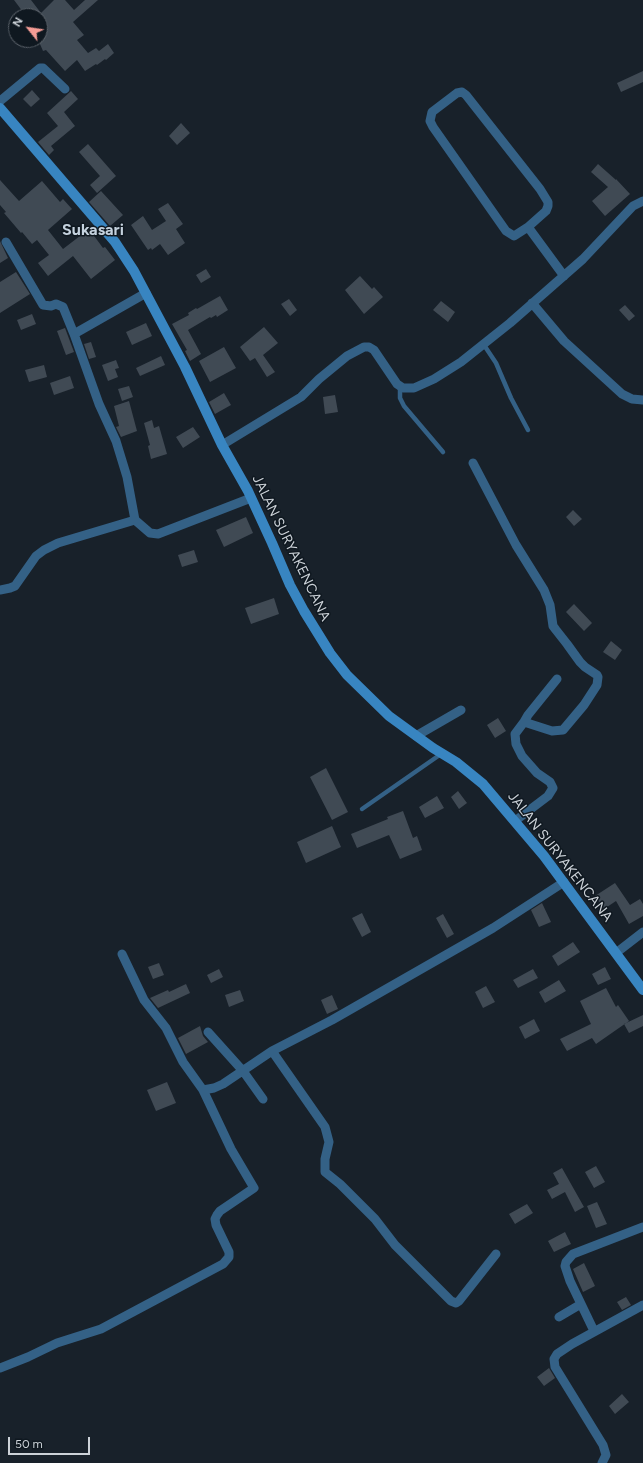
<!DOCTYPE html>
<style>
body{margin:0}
#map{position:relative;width:643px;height:1463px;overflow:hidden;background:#18212a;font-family:Figtree,sans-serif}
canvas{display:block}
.north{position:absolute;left:8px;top:8px;width:40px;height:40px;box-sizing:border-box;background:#0f1820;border:1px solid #5b626a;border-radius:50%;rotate:300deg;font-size:11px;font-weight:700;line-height:16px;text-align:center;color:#ccd2d8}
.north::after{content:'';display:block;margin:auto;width:14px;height:18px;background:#f59c95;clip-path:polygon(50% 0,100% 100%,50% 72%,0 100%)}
.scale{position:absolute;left:8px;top:1437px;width:82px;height:18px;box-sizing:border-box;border:2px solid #ccd2d8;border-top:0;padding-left:5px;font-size:12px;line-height:14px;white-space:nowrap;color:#ccd2d8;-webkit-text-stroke:3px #0f1820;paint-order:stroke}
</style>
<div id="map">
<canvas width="643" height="1463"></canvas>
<div class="north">N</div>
<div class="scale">50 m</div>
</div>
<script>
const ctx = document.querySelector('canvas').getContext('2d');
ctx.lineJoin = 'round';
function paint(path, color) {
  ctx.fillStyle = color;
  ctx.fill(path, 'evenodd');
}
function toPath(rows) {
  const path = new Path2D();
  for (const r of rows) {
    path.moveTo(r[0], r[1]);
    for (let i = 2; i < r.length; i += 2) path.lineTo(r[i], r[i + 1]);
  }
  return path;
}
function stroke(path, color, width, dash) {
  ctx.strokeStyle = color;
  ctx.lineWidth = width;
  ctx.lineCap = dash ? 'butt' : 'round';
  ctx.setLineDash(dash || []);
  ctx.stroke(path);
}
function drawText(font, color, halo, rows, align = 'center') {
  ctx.font = font + ' Figtree,sans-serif';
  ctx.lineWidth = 3;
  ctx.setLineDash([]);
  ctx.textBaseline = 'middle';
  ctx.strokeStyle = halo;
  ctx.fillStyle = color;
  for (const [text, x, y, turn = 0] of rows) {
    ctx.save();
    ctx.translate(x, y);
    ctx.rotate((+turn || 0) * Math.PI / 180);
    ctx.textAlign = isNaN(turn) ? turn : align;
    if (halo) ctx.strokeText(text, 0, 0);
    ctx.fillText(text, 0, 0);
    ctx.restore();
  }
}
paint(toPath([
 [14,0,31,0,41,13,54,0,65,0,74,10,85,0,98,0,73,22,84,35,77,40,88,53,96,48,99,51,108,44,114,53,106,60,105,59,97,65,96,64,85,71,77,60,65,71,46,50,43,51,40,44,40,16,26,16],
 [643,71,643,82,621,92,617,83],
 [32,90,40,99,31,107,23,99],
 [71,91,78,99,64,112,75,126,51,146,54,150,49,155,38,142,58,126,47,113],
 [181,123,190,133,177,145,169,136],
 [88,144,116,176,97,193,90,185,100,176,79,152],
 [598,164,616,180,616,179,630,194,605,216,592,201,608,187,591,172],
 [0,180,19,201,42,181,60,202,63,199,72,209,48,230,63,249,89,229,103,248,105,247,115,260,91,279,73,256,48,276,38,263,49,255,37,240,32,244,22,232,21,233,4,213,6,212,0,205],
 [101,191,123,215,110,226,89,202],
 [168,203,183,224,176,229,185,243,168,255,160,244,152,250,151,248,148,250,131,225,143,216,152,230,166,221,158,209],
 [0,241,8,258,0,263],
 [206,269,211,277,201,283,196,275],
 [16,272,30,294,0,313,0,282],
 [360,276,372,289,374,287,383,297,364,314,345,290],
 [220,296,228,310,217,317,216,315,211,318,210,317,188,330,201,354,190,361,185,351,187,350,172,324,189,315,188,313,196,308,197,309],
 [289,299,297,310,290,316,281,304],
 [441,301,455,312,448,322,433,310],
 [625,305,635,316,629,321,619,310],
 [32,314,36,324,21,330,17,320],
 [146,323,152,336,132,345,126,332],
 [264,327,278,343,263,355,275,372,267,377,255,358,250,361,240,347],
 [65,328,74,352,66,355,57,331],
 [91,342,96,357,89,359,84,344],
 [224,347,236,368,210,382,199,361],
 [161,356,165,365,140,376,136,368],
 [116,360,119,368,115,369,118,377,108,381,102,365],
 [44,365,47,377,29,382,25,370],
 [70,376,74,388,54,395,50,383],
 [129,386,133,397,122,401,118,389],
 [224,393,231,405,215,414,209,402],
 [335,395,338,412,325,414,323,397],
 [129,401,137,431,121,437,116,427,119,426,114,406],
 [152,420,154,428,159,426,167,454,151,459,148,446,150,445,144,423],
 [193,427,200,437,183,448,176,437],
 [573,510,582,519,574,526,566,517],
 [246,517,253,533,224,547,216,530],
 [194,550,198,562,182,567,178,555],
 [274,598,279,614,251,624,245,608],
 [574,604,592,623,584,631,566,612],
 [611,641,622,650,615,660,603,652],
 [498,718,506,731,495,738,487,725],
 [326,768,348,812,332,820,310,777],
 [458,791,467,803,459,809,451,797],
 [437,796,444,808,425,818,419,807],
 [403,811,413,838,417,836,422,850,400,859,389,835,357,848,351,834,388,819,387,817],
 [332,826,341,847,306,863,297,842],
 [615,883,630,905,640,899,643,904,643,916,629,924,616,901,604,909,595,896],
 [542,903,551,922,539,927,531,910],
 [362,913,371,932,362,937,352,918],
 [443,914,454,934,447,938,436,918],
 [573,942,580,952,558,966,552,956],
 [159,963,164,975,153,979,148,967],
 [605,967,611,979,598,985,592,974],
 [219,969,223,977,211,983,207,975],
 [533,969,538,978,518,988,513,980],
 [559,980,566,991,545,1003,539,992],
 [186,984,190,993,158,1008,150,998,168,990,169,992],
 [486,986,495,1002,483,1008,475,992],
 [606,988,616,1007,618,1005,629,1021,596,1044,592,1038,567,1051,560,1039,591,1024,580,1001],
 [240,990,244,1001,229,1007,225,995],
 [332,995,338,1009,327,1014,321,1000],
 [643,1015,643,1026,629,1033,624,1024],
 [534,1019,540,1031,525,1039,519,1027],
 [200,1026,203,1036,208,1042,186,1054,178,1038],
 [167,1082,176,1103,156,1111,147,1090],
 [596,1166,605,1182,594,1188,585,1172],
 [562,1168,584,1207,575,1212,565,1192,552,1199,547,1190,559,1184,553,1173],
 [597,1202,607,1224,596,1228,587,1206],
 [527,1204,533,1213,515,1224,509,1214],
 [565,1232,571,1244,554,1252,548,1241],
 [584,1263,595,1286,583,1292,573,1269],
 [626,1297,631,1305,622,1310,617,1302],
 [549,1368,555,1378,544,1386,537,1377],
 [622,1394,629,1402,615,1414,609,1406]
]), '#404a54');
stroke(toPath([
 [484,345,496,363,511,398,528,430],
 [400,387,400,398,404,406,443,452],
 [362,809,441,754]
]), '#346186', 4.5);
stroke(toPath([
 [0,101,40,68,43,68,65,89],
 [528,227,546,211,548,206,548,202,540,189,466,95,462,92,457,93,432,112,430,121,433,127,506,231,514,236,528,227,564,276],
 [6,242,43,305,51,306,56,304,63,307,74,334,99,404,116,441,127,477,135,520],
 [532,303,564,341,622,394,632,399,643,400],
 [74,334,146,293],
 [222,445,301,397,319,379,347,356,364,347,369,347,374,350,397,384,403,388,414,388,434,379,461,362,510,323,583,259,633,206,643,201],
 [473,463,516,545,544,590,550,605,553,626,556,630,567,644,580,662,585,667,597,675,598,677,597,685,584,705,563,730,552,731,524,722,515,734,516,744,522,756,537,773,550,782,553,788,548,796,515,821],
 [0,590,10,588,15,586,36,556,44,550,58,543,135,520,150,533,158,534,251,498],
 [524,722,528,715,557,679],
 [416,736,461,710],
 [616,953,643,932],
 [208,1032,243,1071,263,1099],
 [203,1090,214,1088,223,1084,272,1051],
 [496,1254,459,1301,456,1303,451,1301,395,1245,375,1219,340,1184,325,1172,325,1159,329,1142,325,1127,272,1051,332,1020,493,928,564,882],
 [559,1317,581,1304],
 [594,1331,570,1281,565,1266,566,1262,573,1254,643,1227],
 [0,1368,28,1357,57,1343,101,1329,223,1264,229,1257,229,1252,216,1225,215,1219,217,1215,220,1211,254,1188,231,1149,203,1090,183,1062,166,1028,144,1000,122,954],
 [602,1463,606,1455,603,1445,555,1367,554,1359,557,1354,572,1344,643,1305]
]), '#346186', 9);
stroke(toPath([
 [0,108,115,242,134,271,185,367,222,445,248,491,272,543,290,585,304,611,330,653,347,675,389,716,433,748,456,762,483,784,544,856,643,990]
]), '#3885c1', 10);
drawText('14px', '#ccd2d8', '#0f1820', [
 ["JALAN SURYAKENCANA",291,548,64],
 ["JALAN SURYAKENCANA",560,857,52]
]);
drawText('bold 16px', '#c5d2de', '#0f1820', [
 ["Sukasari",93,230]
]);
</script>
